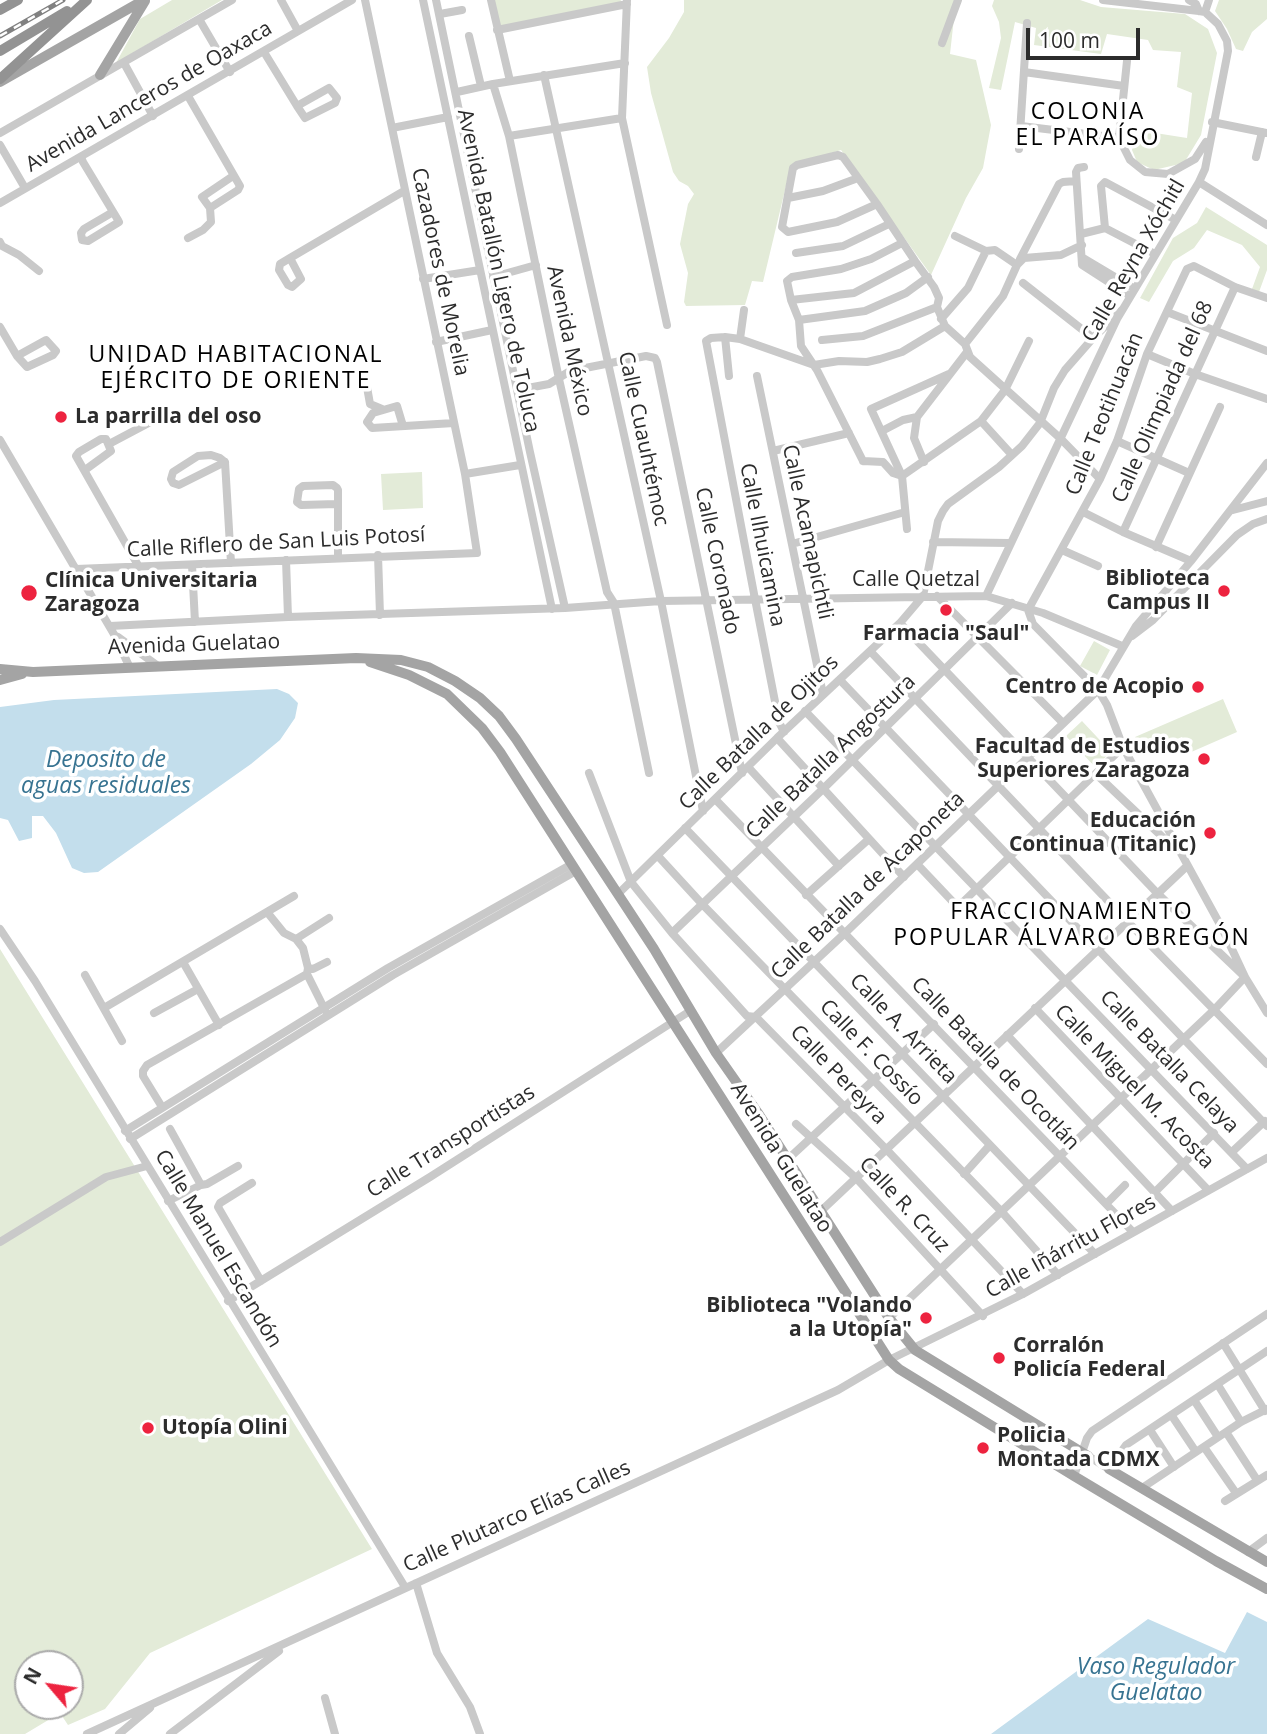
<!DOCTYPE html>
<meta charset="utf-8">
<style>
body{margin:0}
#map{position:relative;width:1267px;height:1734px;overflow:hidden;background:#fff;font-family:"Open Sans",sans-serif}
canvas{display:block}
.north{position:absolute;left:14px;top:1650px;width:70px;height:70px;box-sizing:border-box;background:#fff;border:2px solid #ababab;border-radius:50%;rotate:299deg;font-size:19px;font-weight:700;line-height:28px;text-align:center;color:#2c2c2c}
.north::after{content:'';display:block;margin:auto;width:24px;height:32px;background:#ed233f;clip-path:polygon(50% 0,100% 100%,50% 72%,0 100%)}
.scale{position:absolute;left:1026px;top:28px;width:114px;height:32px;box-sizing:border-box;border:4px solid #2c2c2c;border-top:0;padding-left:9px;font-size:21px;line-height:24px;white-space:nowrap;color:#2c2c2c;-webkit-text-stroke:5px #fff;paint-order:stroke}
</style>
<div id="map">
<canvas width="1267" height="1734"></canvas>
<div class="north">N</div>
<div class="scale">100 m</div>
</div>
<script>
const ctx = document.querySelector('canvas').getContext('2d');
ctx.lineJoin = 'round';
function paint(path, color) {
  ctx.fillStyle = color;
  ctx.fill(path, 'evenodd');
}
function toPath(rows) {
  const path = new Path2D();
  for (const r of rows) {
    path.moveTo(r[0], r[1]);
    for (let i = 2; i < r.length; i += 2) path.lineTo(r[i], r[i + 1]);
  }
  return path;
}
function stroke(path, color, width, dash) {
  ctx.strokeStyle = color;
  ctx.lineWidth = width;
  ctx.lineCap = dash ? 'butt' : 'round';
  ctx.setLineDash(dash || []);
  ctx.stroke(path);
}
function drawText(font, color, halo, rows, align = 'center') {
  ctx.font = font + ' "Open Sans",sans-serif';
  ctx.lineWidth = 7;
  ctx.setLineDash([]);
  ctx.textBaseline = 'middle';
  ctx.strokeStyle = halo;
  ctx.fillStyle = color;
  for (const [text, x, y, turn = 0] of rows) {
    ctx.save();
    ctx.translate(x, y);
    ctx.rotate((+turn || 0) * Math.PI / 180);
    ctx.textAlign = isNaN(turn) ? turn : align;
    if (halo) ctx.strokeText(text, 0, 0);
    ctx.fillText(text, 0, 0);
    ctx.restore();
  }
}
paint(toPath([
 [172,0,222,0,116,63,140,19],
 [494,0,621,0,620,3,499,28],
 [684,0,956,0,950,54,976,60,991,125,983,168,966,198,931,275,841,150,791,165,763,282,752,281,745,305,686,306,684,302,688,273,680,244,688,204,694,194,688,186,679,181,673,172,651,93,647,67,669,38,684,12],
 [994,0,1080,0,1101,7,1185,14,1208,29,1217,53,1201,135,1184,163,1154,170,1137,162,1132,150,1134,140,1149,132,1187,138,1192,93,1177,87,1181,52,1153,50,1148,40,1107,34,1101,54,1034,45,1036,28,1015,22,1001,90,989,88,1001,38,999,22,992,6],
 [1219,0,1267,0,1267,19,1252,32,1243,51,1236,49,1227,29,1215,11],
 [1206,207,1267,245,1267,270,1259,292,1252,289,1260,267,1242,245,1207,230,1194,248,1173,261,1149,302,1140,298,1173,238,1197,223],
 [422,472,423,508,383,510,381,474],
 [1094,641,1110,650,1097,675,1080,666],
 [1223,699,1237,732,1189,753,1182,737,1141,753,1135,737],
 [1082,721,1111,752,1095,767,1066,736],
 [0,949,372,1549,150,1653,105,1709,68,1725,60,1713,25,1734,0,1734],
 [28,1664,70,1664,70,1706,28,1706]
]), '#e3ebd8');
paint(toPath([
 [277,689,289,694,298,703,295,718,280,740,251,764,98,872,84,873,72,868,56,833,43,816,32,816,32,838,19,841,8,820,0,818,0,707,54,700],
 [1247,1612,1267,1622,1267,1734,991,1734,1148,1619,1225,1653]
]), '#c3deec');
stroke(toPath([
 [281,0,298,31],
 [423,0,552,609],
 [436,0,530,452,565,608],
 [491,0,510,81],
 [627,0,622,118,667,325],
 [1189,0,1196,4,1199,11],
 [1205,12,1209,0],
 [440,14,462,10],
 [199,19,230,72],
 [497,30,627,4],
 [469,36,481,86],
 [942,43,958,0],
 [264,52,297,106,305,118,335,103,337,98,329,88,297,106],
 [1127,61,1119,138,1130,160,1145,172,1168,174,1195,159,1206,142],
 [124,63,153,116],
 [1024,72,1124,86],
 [544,75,661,601,703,811],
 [493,84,509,136,559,379,607,592,614,603,649,773],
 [457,92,493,84,625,63],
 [188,96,240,186,238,190,210,208],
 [1212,122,1267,133],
 [1021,126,1119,138],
 [392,128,448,117],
 [0,133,232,0],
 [509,136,622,118],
 [0,145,25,188],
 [1019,149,1027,23],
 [81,157,83,162,118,220,119,222,88,241,82,240,81,233,84,229,113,212],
 [1256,157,1262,132],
 [1084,167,1078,168,1076,172,1082,265,1130,296],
 [1199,182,1267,225],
 [788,198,823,191,858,178],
 [0,203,352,0],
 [877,204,837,222,788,232,782,227,793,168,797,165,838,155,843,157,877,204,915,261,934,287,939,298,937,307,945,326,965,344,970,357,1061,439,1100,479],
 [1105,228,1101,186,1105,182,1176,220],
 [1105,228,1155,254],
 [1081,234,1105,228],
 [955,236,986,251,995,250,1017,265],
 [188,238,203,230,211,222,210,208,202,197,233,176],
 [0,242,2,246,19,255,39,271],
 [796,253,843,246,889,224],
 [290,258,301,279,292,287,288,285,279,270,280,264,290,258,404,191],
 [1083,258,1135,289],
 [1020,259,1059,184,1063,182,1076,181],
 [493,277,536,265],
 [423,279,480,270],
 [1023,283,1093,338],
 [1267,298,1235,287,1194,266,1187,269,1147,354,1117,441,1100,479,1028,610,1033,624,1098,690,1107,705,1123,747,1223,930,1245,977,1267,1013],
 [791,300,854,293,915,261],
 [1167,312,1267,351],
 [941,319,968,288,986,251],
 [799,320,865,311,906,293,928,277],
 [0,327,17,356,27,367,53,355,56,351,46,340,17,356],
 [725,337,729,376],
 [740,339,744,310],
 [822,340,863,336,937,307],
 [436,342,492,330],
 [965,344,1003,296,1017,265,1024,258,1061,255,1082,245],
 [1147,354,1195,374,1267,399],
 [757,376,823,694],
 [367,387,370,404,382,409],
 [517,390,549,384,570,371,646,356,655,358,657,362,742,773],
 [981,421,1012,455],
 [403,426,397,406,373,413,367,422,372,428,454,423],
 [882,431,903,420,917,417],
 [0,440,115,636,130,668],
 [1117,441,1189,473],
 [109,444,160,417],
 [773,451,849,433],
 [863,461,817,370,801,346,799,320,791,300,787,281,792,277,841,269,871,259,902,243],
 [863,461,883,462,893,473,902,476],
 [225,462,179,485,173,483,171,479,173,472,198,456,211,455,220,458,225,462,231,563],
 [924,462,914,438,917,417,967,352],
 [85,470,111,451,106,439,101,439,79,452,76,456,139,567],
 [465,474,520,465],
 [902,476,981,421,1005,390,1029,341],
 [337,504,301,505,297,502,299,489,303,486,333,485,337,488,338,490,338,557],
 [1233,510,1267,501],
 [1083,512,1123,532,1191,561],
 [907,529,902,476,871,409,949,374],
 [1123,532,1235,287],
 [933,542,1010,543],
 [792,544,905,512],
 [1156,547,1220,407],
 [1062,550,1098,566],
 [378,555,380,615],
 [286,560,288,617],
 [192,565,195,622],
 [76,569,477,553,465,474,365,0],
 [937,596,1063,723],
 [986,596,1117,319,1199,182,1205,169,1228,51,1227,41,1218,24,1205,12,1199,11,1103,0],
 [110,626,288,617,565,608,661,601,986,596,1043,613,1122,646],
 [1132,636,1153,620,1237,535,1253,524,1267,519],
 [118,637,158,666],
 [870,651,1128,922,1267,1064],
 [840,680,1267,1126],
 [805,711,1247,1169],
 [784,732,779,722,755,599,706,341,711,338,725,337,740,339,814,365,839,361,867,362,880,359,902,352,945,326],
 [777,738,904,877],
 [748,767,839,866],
 [589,773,631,882,672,933,747,1016,756,1017,887,1150,1023,1294],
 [1096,774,1173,847],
 [715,799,1133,1232],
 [685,828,1095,1254],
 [658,856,703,905,1001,1211,1058,1275],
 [917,864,953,902,958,904,963,902,1123,747],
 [618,894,777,738,900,623,923,596,938,521,943,511,948,504,999,467,1022,446,1040,423,1054,388,1065,370,1093,338,1122,310],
 [806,895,869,839],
 [267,912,284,933,296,939,329,918],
 [0,929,35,981,405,1587],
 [672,933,824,788,1012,603],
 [296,939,303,948,308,968],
 [183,962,219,1025],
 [307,974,325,1010],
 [85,975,122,1041],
 [104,1008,294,896],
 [1035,1008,1208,1190],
 [154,1013,198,989],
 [1007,1035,1172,1211],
 [716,1053,844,934,1098,690,1136,626,1191,561,1267,463],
 [162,1107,143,1076,143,1071,147,1065,307,974,308,968,313,969,327,962],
 [796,1124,857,1179,983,1316],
 [170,1129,201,1185],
 [125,1131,388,968,572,864],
 [130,1139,393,975,576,871],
 [1232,1152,1265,1121],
 [787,1160,934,1024],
 [964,1174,990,1145],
 [252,1183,220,1203,218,1207,261,1281],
 [1156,1191,1214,1133],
 [168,1201,201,1185,207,1184,238,1166],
 [1106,1204,1125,1185],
 [821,1211,1187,866],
 [0,1242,106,1177,147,1166],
 [228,1301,430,1177,690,1011],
 [889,1318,1214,1010,1245,977,1158,894,900,623],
 [1223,1343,1265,1411],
 [1218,1385,1241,1422],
 [1194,1400,1218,1437],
 [1172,1416,1196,1452],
 [1150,1430,1174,1467],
 [1226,1432,1257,1480],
 [1204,1447,1236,1493],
 [1088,1456,1109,1469,1126,1445,1267,1351],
 [1074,1476,1087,1438,1092,1431,1267,1314],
 [1142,1488,1241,1422,1267,1409],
 [1225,1501,1267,1475],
 [1248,1552,1267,1538],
 [416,1583,437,1653,470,1707,480,1734],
 [325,1698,335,1734],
 [87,1734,838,1390,889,1360,1023,1294,1267,1158],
 [119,1734,150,1708],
 [170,1734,279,1651]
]), '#c9c9c9', 8);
stroke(toPath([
 [100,75,145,1],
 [0,82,144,0],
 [370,662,409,675,447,694,482,728,500,752,889,1360,899,1369,1074,1476,1216,1561,1267,1589],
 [0,669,33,672,356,658,401,660,428,667,455,681,480,698,499,716,516,739,654,949,716,1053,758,1113,889,1318,915,1350,1088,1456],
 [0,680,22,674],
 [1109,1469,1267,1562]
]), '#a4a4a4', 10);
stroke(toPath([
 [0,10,18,0],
 [0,51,67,11],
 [0,79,87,0]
]), '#939393', 10);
const rail = toPath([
 [0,36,63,0]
]);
stroke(rail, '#818181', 5);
stroke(rail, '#fff', 2.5, [8]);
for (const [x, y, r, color] of [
 [61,417,7,"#ed233f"],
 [1224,591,7,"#ed233f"],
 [29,593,9,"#ed233f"],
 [946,610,7,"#ed233f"],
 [1198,687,7,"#ed233f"],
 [1204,759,7,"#ed233f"],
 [1210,833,7,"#ed233f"],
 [926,1318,7,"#ed233f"],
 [999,1358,7,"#ed233f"],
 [148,1428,7,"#ed233f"],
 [983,1448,7,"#ed233f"]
]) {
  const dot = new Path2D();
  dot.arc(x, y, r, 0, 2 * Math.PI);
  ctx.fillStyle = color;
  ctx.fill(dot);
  stroke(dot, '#fff', 2.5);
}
drawText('21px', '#2c2c2c', '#fff', [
 ["Avenida Lanceros de Oaxaca",149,97,-30],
 ["Calle Reyna Xóchitl",1134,261,-60],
 ["Avenida Batallón Ligero de Toluca",498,271,78],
 ["Cazadores de Morelia",440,272,78],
 ["Avenida México",569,341,78],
 ["Calle Olimpiada del 68",1163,402,-66],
 ["Calle Teotihuacán",1105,414,-68],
 ["Calle Cuauhtémoc",643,439,78],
 ["Calle Acamapichtli",807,532,78],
 ["Calle Riflero de San Luis Potosí",276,543,-3],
 ["Calle Ilhuicamina",762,545,79],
 ["Calle Coronado",717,561,78],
 ["Calle Quetzal",916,580],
 ["Avenida Guelatao",194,645,-2],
 ["Calle Batalla de Ojitos",759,733,-44],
 ["Calle Batalla Angostura",831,757,-44],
 ["Calle Batalla de Acaponeta",868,886,-44],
 ["Calle A. Arrieta",903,1029,46],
 ["Calle F. Cossío",871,1053,46],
 ["Calle Batalla Celaya",1169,1062,46],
 ["Calle Batalla de Ocotlán",995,1064,46],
 ["Calle Pereyra",838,1075,46],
 ["Calle Miguel M. Acosta",1134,1087,46],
 ["Calle Transportistas",451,1142,-32],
 ["Avenida Guelatao",781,1158,58],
 ["Calle R. Cruz",904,1205,47],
 ["Calle Iñárritu Flores",1071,1247,-29],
 ["Calle Manuel Escandón",218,1249,59],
 ["Calle Plutarco Elías Calles",517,1517,-24]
]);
drawText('bold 21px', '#2c2c2c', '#fff', [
 ["La parrilla del oso",75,417],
 ["Biblioteca",1210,579,"right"],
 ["Campus II",1210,603,"right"],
 ["Clínica Universitaria",45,581],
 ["Zaragoza",45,605],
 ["Farmacia \"Saul\"",946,634,"center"],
 ["Centro de Acopio",1184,687,"right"],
 ["Facultad de Estudios",1190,747,"right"],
 ["Superiores Zaragoza",1190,771,"right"],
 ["Educación",1196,821,"right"],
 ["Continua (Titanic)",1196,845,"right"],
 ["Biblioteca \"Volando",912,1306,"right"],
 ["a la Utopía\"",912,1330,"right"],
 ["Corralón",1013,1346],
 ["Policía Federal",1013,1370],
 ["Utopía Olini",162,1428],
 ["Policia",997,1436],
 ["Montada CDMX",997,1460]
], 'left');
ctx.letterSpacing = '2px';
drawText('23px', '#000', '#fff', [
 ["COLONIA",1088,112],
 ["EL PARAÍSO",1088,138],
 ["UNIDAD HABITACIONAL",236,355],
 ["EJÉRCITO DE ORIENTE",236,381],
 ["FRACCIONAMIENTO",1072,912],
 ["POPULAR ÁLVARO OBREGÓN",1072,938]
]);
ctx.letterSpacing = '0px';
drawText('italic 23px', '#377391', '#fff', [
 ["Deposito de",106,760],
 ["aguas residuales",106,786],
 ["Vaso Regulador",1156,1667],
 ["Guelatao",1156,1693]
]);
</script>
